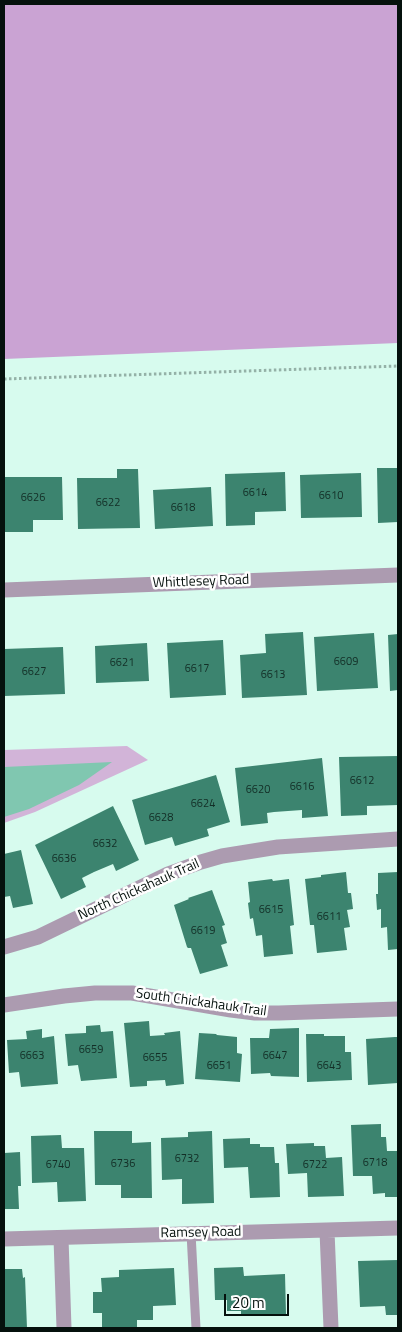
<!DOCTYPE html>
<style>
body{margin:0}
#map{position:relative;width:402px;height:1332px;overflow:hidden;background:#d7fbee;font-family:"Titillium Web",sans-serif}
canvas{display:block}
.frame{position:absolute;inset:0;border:5px solid #05110d;pointer-events:none}
.scale{position:absolute;left:224px;top:1294px;width:65px;height:22px;box-sizing:border-box;border:2px solid #05110d;border-top:0;padding-left:6px;font-size:15px;line-height:18px;white-space:nowrap;color:#05110d;-webkit-text-stroke:4px #fefefe;paint-order:stroke}
</style>
<div id="map">
<canvas width="402" height="1332"></canvas>
<div class="frame"></div>
<div class="scale">20 m</div>
</div>
<script>
const ctx = document.querySelector('canvas').getContext('2d');
ctx.lineJoin = 'round';
function paint(path, color) {
  ctx.fillStyle = color;
  ctx.fill(path, 'evenodd');
}
function toPath(rows) {
  const path = new Path2D();
  for (const r of rows) {
    path.moveTo(r[0], r[1]);
    for (let i = 2; i < r.length; i += 2) path.lineTo(r[i], r[i + 1]);
  }
  return path;
}
function stroke(path, color, width, dash) {
  ctx.strokeStyle = color;
  ctx.lineWidth = width;
  ctx.lineCap = dash ? 'butt' : 'round';
  ctx.setLineDash(dash || []);
  ctx.stroke(path);
}
function drawText(font, color, halo, rows, align = 'center') {
  ctx.font = font + ' "Titillium Web",sans-serif';
  ctx.lineWidth = 5;
  ctx.setLineDash([]);
  ctx.textBaseline = 'middle';
  ctx.strokeStyle = halo;
  ctx.fillStyle = color;
  for (const [text, x, y, turn = 0] of rows) {
    ctx.save();
    ctx.translate(x, y);
    ctx.rotate((+turn || 0) * Math.PI / 180);
    ctx.textAlign = isNaN(turn) ? turn : align;
    if (halo) ctx.strokeText(text, 0, 0);
    ctx.fillText(text, 0, 0);
    ctx.restore();
  }
}
paint(toPath([
 [127,746,148,760,35,812,4,823,4,750]
]), '#d2b4d8');
paint(toPath([
 [4,4,398,4,398,343,4,359]
]), '#caa3d3');
paint(toPath([
 [112,762,79,785,29,809,4,817,4,767]
]), '#80c7b0');
paint(toPath([
 [377,468,398,468,398,522,378,523],
 [117,469,138,469,140,528,78,529,77,478,117,478],
 [285,472,286,511,255,512,255,525,226,526,225,474],
 [361,473,362,517,301,518,300,475],
 [4,477,62,477,63,520,33,520,33,532,4,532],
 [211,487,213,526,155,529,153,490],
 [303,632,307,695,242,698,240,655,266,653,265,634],
 [374,633,378,688,317,691,314,637],
 [398,634,398,690,390,691,388,635],
 [223,640,226,695,170,698,167,643],
 [147,643,149,681,96,683,95,646],
 [63,647,65,694,4,696,4,649],
 [398,756,398,805,367,806,367,815,341,816,339,757],
 [322,758,328,816,302,818,302,810,274,812,267,813,268,823,241,826,235,768],
 [216,775,230,822,207,829,209,836,175,846,172,837,145,845,132,800],
 [113,806,139,860,116,871,113,864,94,872,82,878,86,887,61,899,35,845],
 [21,850,33,904,13,908,10,896,4,897,4,854],
 [346,872,348,893,351,893,353,909,347,910,350,927,344,928,347,950,317,953,314,925,310,925,305,879,321,877,321,875],
 [398,872,398,949,388,950,387,927,381,928,381,909,377,910,376,894,378,894,378,873],
 [272,879,273,881,289,879,294,925,290,926,293,954,264,957,262,935,256,936,253,918,250,919,248,903,250,902,248,882],
 [212,890,225,925,222,926,227,943,221,945,228,966,200,974,191,948,188,948,187,947,174,905,189,899,188,898],
 [149,1021,150,1036,165,1035,164,1033,180,1031,184,1084,166,1086,165,1080,147,1081,147,1086,130,1087,124,1023],
 [100,1025,101,1032,113,1031,117,1078,81,1081,78,1065,68,1066,65,1034,86,1033,86,1026],
 [299,1028,299,1077,271,1076,270,1073,251,1074,250,1038,269,1038,270,1029],
 [42,1029,42,1038,54,1036,58,1084,21,1087,19,1072,9,1073,7,1040,27,1039,26,1031],
 [199,1033,216,1034,217,1035,237,1037,237,1053,242,1054,240,1082,195,1079],
 [306,1034,324,1034,324,1036,345,1036,345,1052,351,1052,352,1080,307,1082],
 [395,1037,398,1037,398,1083,368,1085,366,1039],
 [381,1124,381,1137,386,1137,387,1151,398,1151,398,1197,385,1197,385,1193,373,1194,372,1176,353,1176,351,1125],
 [94,1131,132,1131,132,1143,151,1142,152,1198,121,1198,121,1185,95,1185],
 [212,1131,214,1203,182,1204,182,1179,162,1180,161,1138,188,1137,188,1132],
 [61,1135,62,1148,84,1148,86,1201,58,1202,57,1182,32,1183,31,1136],
 [250,1138,250,1144,260,1144,260,1147,274,1147,275,1163,279,1163,280,1197,250,1198,248,1167,224,1168,223,1139],
 [314,1143,314,1146,325,1146,326,1158,342,1157,344,1196,308,1197,307,1173,288,1174,286,1144],
 [20,1152,21,1186,18,1186,19,1209,4,1209,4,1153],
 [398,1260,398,1315,386,1315,385,1306,360,1307,358,1261],
 [243,1267,244,1276,285,1274,286,1314,241,1315,241,1311,227,1311,227,1300,215,1300,214,1268],
 [174,1268,176,1305,153,1306,153,1320,137,1320,137,1328,102,1328,102,1313,93,1313,93,1292,102,1292,101,1278,119,1277,119,1270],
 [4,1269,22,1269,23,1278,25,1277,27,1328,4,1328]
]), '#3c846f');
stroke(toPath([
 [4,379,398,366]
]), '#94b1a7', 3, [2.5, 2.5]);
stroke(toPath([
 [191,1233,196,1328]
]), '#ac9bb0', 9);
stroke(toPath([
 [4,590,398,575],
 [4,947,38,937,168,874,201,862,222,856,278,847,398,839],
 [4,1005,64,996,95,993,132,993,231,1010,255,1013,279,1013,398,1009],
 [327,1231,331,1328],
 [61,1238,64,1328],
 [4,1239,398,1228]
]), '#ac9bb0', 15);
drawText('11px', '#132e26', null, [
 ["6614",255,493],
 ["6610",331,496],
 ["6626",33,498],
 ["6622",108,503],
 ["6618",183,508],
 ["6609",346,662],
 ["6621",122,663],
 ["6617",197,669],
 ["6627",34,672],
 ["6613",273,675],
 ["6612",362,781],
 ["6616",302,787],
 ["6620",258,790],
 ["6624",203,804],
 ["6628",161,818],
 ["6632",105,844],
 ["6636",64,859],
 ["6615",271,910],
 ["6611",329,917],
 ["6619",203,931],
 ["6659",91,1050],
 ["6663",32,1056],
 ["6647",275,1056],
 ["6655",155,1058],
 ["6651",219,1066],
 ["6643",329,1066],
 ["6732",187,1159],
 ["6718",375,1163],
 ["6736",123,1164],
 ["6740",58,1165],
 ["6722",315,1165]
]);
drawText('14px', '#05110d', '#fefefe', [
 ["Whittlesey Road",201,582,-2],
 ["North Chickahauk Trail",139,890,-24],
 ["South Chickahauk Trail",201,1003,8],
 ["Ramsey Road",201,1233,-1]
]);
</script>
